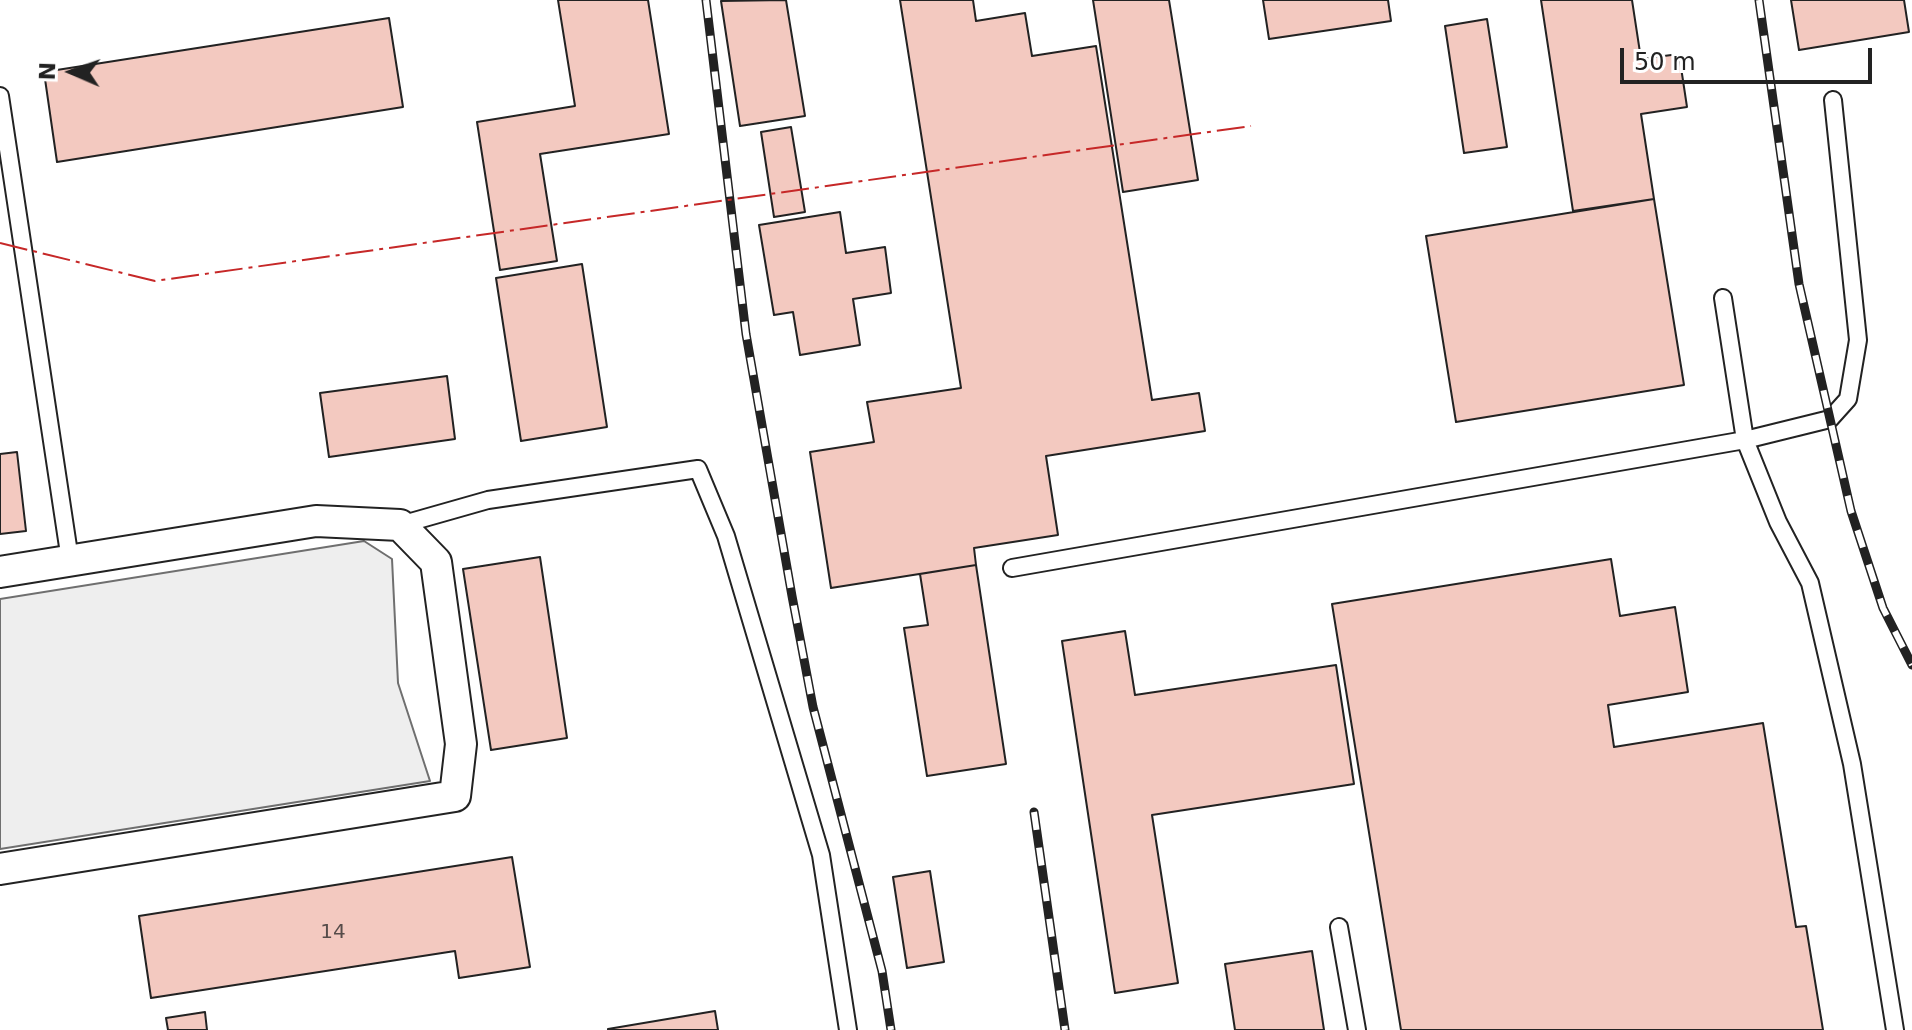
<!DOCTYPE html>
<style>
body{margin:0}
#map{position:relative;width:1912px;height:1030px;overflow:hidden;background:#fff;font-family:"DejaVu Sans",sans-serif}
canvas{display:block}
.north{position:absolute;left:32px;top:32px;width:80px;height:80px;-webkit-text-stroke:6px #fff;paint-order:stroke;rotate:272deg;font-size:22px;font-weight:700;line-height:32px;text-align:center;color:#222}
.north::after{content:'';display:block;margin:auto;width:28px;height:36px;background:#222;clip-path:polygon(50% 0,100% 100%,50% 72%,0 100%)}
.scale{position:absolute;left:1620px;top:48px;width:252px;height:36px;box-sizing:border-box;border:4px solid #222;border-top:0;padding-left:10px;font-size:24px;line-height:28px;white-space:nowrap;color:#222;-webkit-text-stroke:6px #fff;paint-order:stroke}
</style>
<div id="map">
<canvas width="1912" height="1030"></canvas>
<div class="north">N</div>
<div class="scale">50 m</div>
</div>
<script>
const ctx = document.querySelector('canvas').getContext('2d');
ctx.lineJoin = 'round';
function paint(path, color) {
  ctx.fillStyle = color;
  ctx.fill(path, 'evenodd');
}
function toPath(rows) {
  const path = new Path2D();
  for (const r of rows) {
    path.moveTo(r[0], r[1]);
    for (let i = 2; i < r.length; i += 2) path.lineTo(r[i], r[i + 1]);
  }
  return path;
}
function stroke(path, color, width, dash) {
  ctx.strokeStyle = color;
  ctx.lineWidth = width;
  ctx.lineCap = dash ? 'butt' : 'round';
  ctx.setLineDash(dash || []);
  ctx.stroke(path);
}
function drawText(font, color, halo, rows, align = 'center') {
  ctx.font = font + ' "DejaVu Sans",sans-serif';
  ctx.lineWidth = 6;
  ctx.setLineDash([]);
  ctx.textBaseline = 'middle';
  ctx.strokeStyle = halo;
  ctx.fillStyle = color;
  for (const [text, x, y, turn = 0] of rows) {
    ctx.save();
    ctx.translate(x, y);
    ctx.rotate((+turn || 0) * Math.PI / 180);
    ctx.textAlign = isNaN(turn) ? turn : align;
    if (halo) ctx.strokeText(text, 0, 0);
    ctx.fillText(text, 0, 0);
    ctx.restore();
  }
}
const green = toPath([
 [364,541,392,559,398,683,430,781,0,849,0,599,364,541]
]);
paint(green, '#eee');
stroke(green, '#6f6f6f', 2);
const building = toPath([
 [558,0,648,0,669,134,540,154,557,261,500,270,477,122,575,106,558,0],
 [786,0,805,116,740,126,721,1,786,0],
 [900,0,973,0,976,21,1025,13,1032,56,1096,46,1152,400,1199,393,1205,431,1046,456,1058,535,974,548,976,565,831,588,810,452,874,442,867,402,961,388,900,0],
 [1093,0,1169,0,1198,180,1123,192,1093,0],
 [1263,0,1388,0,1391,21,1269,39,1263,0],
 [1541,0,1632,0,1641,59,1679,54,1687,107,1641,114,1654,199,1573,211,1541,0],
 [1791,0,1904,0,1909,32,1799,50,1791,0],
 [389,18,403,107,57,162,44,72,389,18],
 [1487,19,1507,147,1464,153,1445,26,1487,19],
 [791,127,805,212,774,217,761,132,791,127],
 [1654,199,1684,385,1456,422,1426,236,1654,199],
 [840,212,846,253,885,247,891,293,853,299,860,345,800,355,793,312,774,315,759,225,840,212],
 [582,264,607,427,521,441,496,278,582,264],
 [447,376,455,439,329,457,320,393,447,376],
 [17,452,26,531,0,534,0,454,17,452],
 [540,557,567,738,491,750,463,569,540,557],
 [1611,559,1620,616,1675,607,1688,692,1608,705,1614,747,1763,723,1796,927,1806,926,1823,1030,1401,1030,1332,604,1611,559],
 [976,565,1006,764,927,776,904,628,928,625,920,574,976,565],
 [1125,631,1135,695,1336,665,1354,784,1152,815,1178,983,1115,993,1062,641,1125,631],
 [512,857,530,967,459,978,455,951,151,998,139,916,512,857],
 [930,871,944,962,907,968,893,877,930,871],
 [1312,951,1324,1030,1235,1030,1225,964,1312,951],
 [715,1011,718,1030,608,1030,608,1029,715,1011],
 [205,1012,207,1030,168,1030,166,1018,205,1012]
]);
paint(building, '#f3c9c0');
stroke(building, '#222', 2);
const lane = toPath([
 [0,96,70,560],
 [1723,298,1745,440,1778,522,1810,583,1852,764,1895,1030],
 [400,525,488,500,698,469,726,536,821,855,848,1030],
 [1012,568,1745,440,1830,419,1848,399,1858,340,1833,100],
 [1339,927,1357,1030]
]);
const street = toPath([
 [0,572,316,521,400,525,436,562,461,744,455,796,0,869]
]);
stroke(lane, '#222', 20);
stroke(street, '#222', 34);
stroke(lane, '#fff', 16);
stroke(street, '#fff', 30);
const rail = toPath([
 [706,0,746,334,792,596,813,707,882,971,891,1030],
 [1759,0,1799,284,1830,419,1851,511,1883,608,1912,665],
 [1034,812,1065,1030]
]);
stroke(rail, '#222', 9);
stroke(rail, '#fff', 6, [18]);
stroke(toPath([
 [0,243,155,281,1251,126]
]), '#c62828', 2, [28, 6, 4, 6]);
drawText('20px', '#564c4a', null, [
 ["14",333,933]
]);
</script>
